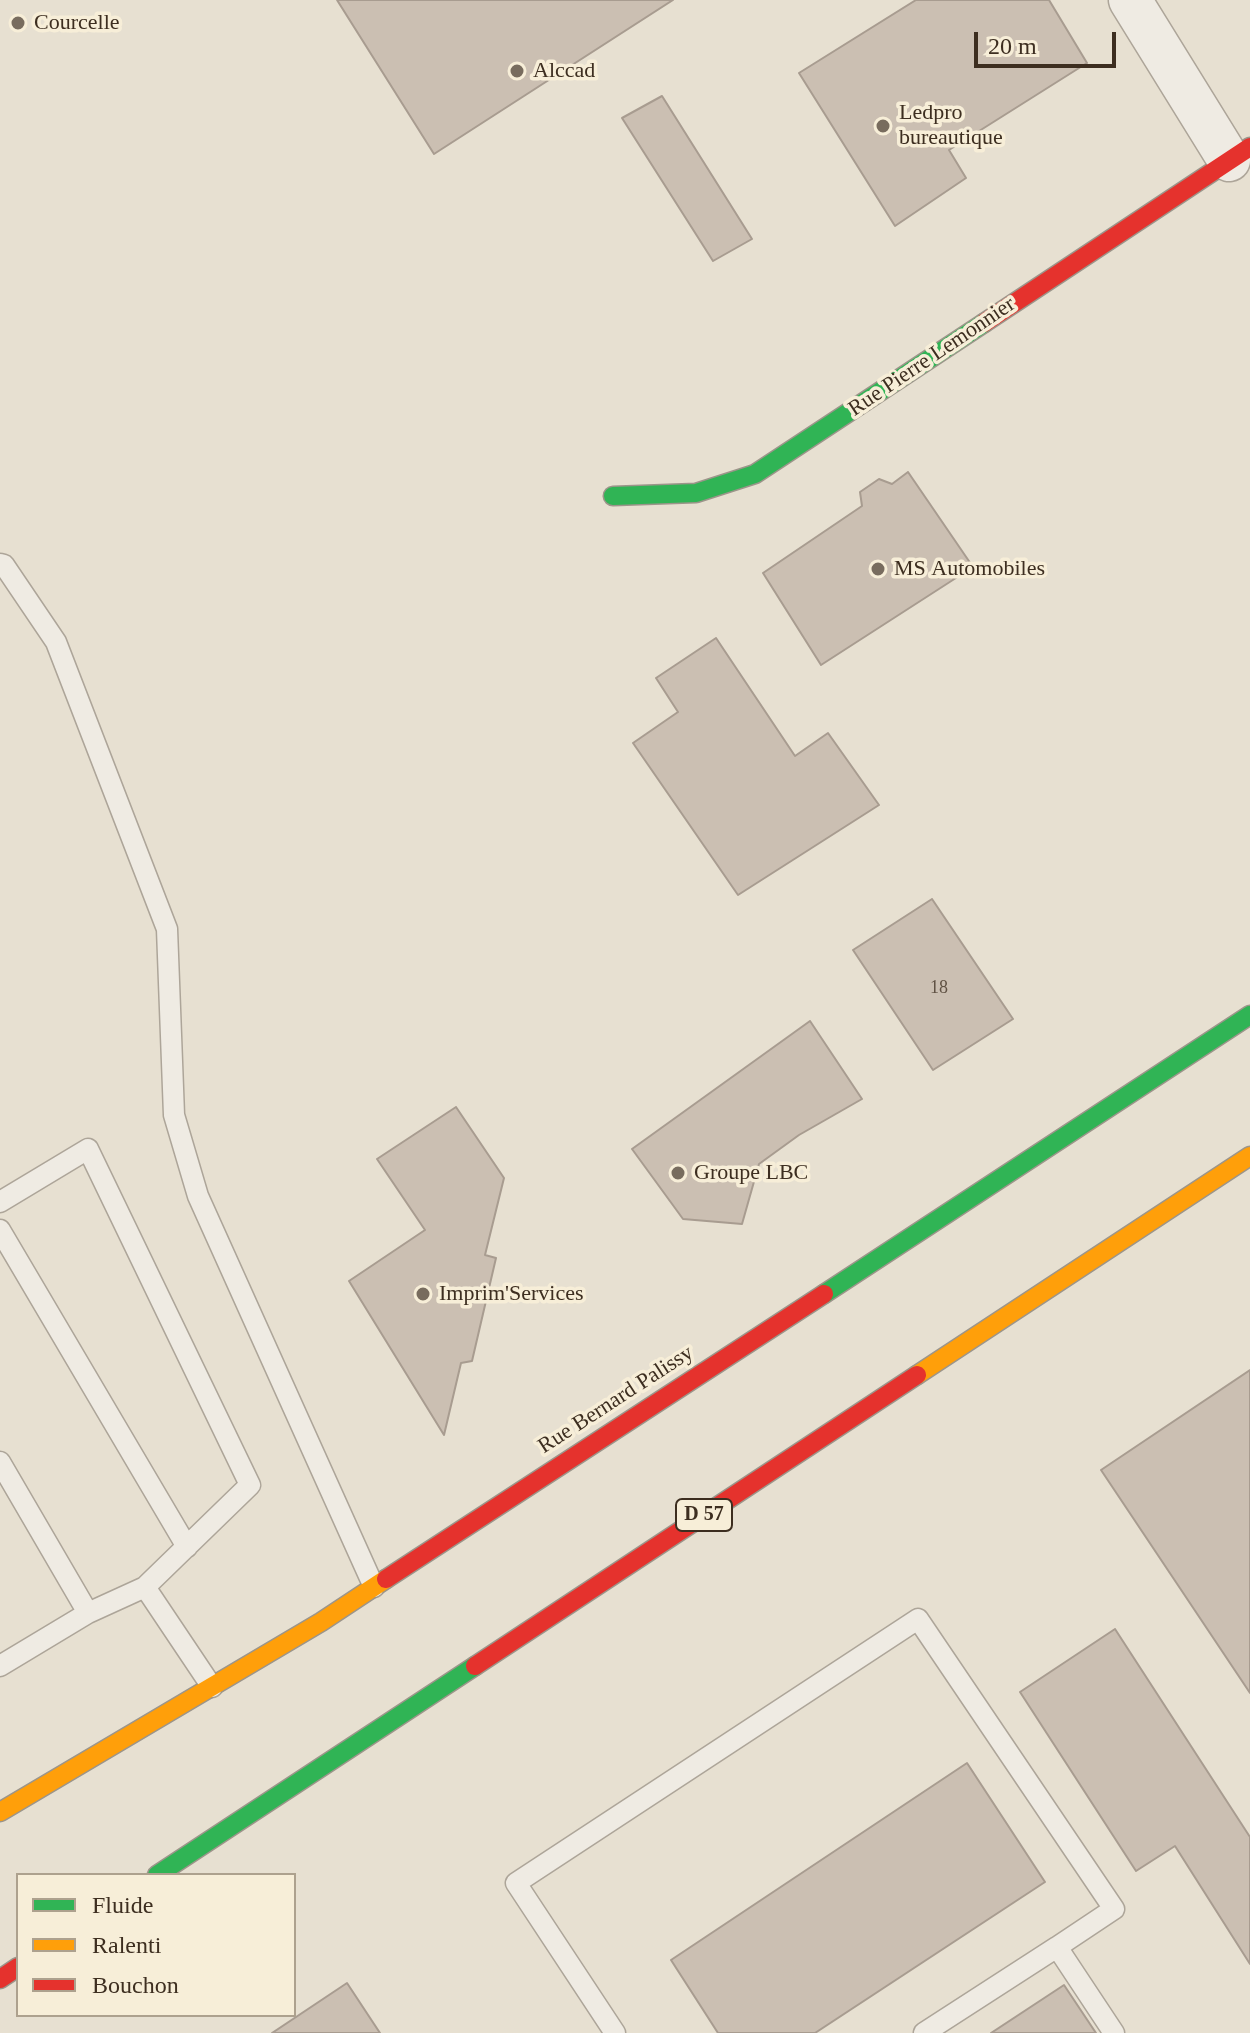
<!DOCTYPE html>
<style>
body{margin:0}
#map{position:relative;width:1250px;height:2033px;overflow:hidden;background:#e7e0d1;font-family:Georgia,serif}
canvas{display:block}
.legend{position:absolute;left:16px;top:1873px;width:280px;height:144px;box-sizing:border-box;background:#f7eed8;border:2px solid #ada18e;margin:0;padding:10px 14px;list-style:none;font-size:24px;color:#3d2e20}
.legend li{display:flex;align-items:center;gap:16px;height:40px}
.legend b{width:40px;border:2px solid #ada18e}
.scale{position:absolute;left:974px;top:32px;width:142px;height:36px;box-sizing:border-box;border:4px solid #3d2e20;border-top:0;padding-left:10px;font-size:24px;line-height:28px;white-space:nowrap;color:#3d2e20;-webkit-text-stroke:6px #f7eed8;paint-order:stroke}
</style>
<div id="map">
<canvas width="1250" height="2033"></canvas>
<ul class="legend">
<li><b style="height:10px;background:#30b455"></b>Fluide</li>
<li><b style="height:10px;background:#ff9f0a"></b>Ralenti</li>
<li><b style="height:10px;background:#e5322d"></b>Bouchon</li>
</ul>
<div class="scale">20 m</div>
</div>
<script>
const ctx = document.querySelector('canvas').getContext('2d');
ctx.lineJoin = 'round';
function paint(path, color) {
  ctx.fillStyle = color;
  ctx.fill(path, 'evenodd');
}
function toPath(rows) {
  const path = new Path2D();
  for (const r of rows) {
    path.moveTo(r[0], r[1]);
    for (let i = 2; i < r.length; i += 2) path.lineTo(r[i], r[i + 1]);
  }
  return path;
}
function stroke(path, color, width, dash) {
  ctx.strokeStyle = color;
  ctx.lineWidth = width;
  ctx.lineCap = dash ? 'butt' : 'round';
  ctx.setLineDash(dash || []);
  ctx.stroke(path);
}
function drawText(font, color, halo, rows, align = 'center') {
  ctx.font = font + ' Georgia,serif';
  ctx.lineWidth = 7;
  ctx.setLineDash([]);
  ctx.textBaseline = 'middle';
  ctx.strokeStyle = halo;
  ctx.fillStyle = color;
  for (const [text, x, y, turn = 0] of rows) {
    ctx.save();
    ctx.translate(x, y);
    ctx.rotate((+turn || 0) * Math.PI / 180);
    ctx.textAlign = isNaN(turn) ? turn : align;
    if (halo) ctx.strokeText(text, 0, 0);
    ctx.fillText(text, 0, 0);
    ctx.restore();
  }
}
const building = toPath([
 [337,0,673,0,434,154,337,0],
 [916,0,1049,0,1087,63,949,150,966,178,895,226,799,73,916,0],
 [662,96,752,239,713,261,622,118,662,96],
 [908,472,973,567,821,665,763,573,862,506,860,492,879,479,892,484,908,472],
 [716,638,795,756,828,733,879,805,738,895,633,743,678,712,656,678,716,638],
 [932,899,1013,1019,933,1070,853,950,932,899],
 [810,1021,862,1099,799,1135,759,1164,742,1224,683,1219,632,1149,810,1021],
 [456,1107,504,1178,485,1255,496,1258,472,1361,461,1363,444,1435,349,1281,425,1230,377,1159,456,1107],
 [1250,1370,1250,1693,1101,1470,1250,1370],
 [1115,1629,1250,1837,1250,1964,1175,1846,1136,1871,1020,1692,1115,1629],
 [967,1763,1045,1882,815,2033,718,2033,671,1960,967,1763],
 [347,1983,380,2033,272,2033,347,1983],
 [1064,1985,1096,2033,991,2033,1064,1985]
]);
paint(building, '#cbbfb2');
stroke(building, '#a89c90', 2);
const lane = toPath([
 [0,564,4,565,56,642,167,929,174,1115,198,1196,374,1587],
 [0,1202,88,1149,250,1485,145,1587],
 [0,1230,187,1547],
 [0,1462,88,1613,145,1587,212,1687],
 [0,1666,88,1613],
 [615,2033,516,1883,918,1619,1114,1909,1057,1947],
 [924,2033,1057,1947,1114,2033]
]);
const street = toPath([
 [1130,0,1229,160]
]);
const fast = toPath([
 [613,496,696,493,755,474,984,323],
 [824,1294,1250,1015],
 [157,1875,475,1666]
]);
const slow = toPath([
 [917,1375,1250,1156],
 [0,1812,321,1622,386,1579]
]);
const jam = toPath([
 [984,323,1250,147],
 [386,1579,824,1294],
 [475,1666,917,1375],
 [0,1979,18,1967]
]);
stroke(lane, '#ada599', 23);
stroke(street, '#ada599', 45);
stroke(fast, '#9c958a', 21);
stroke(slow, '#9c958a', 21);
stroke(jam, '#9c958a', 21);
stroke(lane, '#efebe3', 20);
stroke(street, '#efebe3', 42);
stroke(fast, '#30b455', 18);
stroke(slow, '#ff9f0a', 18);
stroke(jam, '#e5322d', 18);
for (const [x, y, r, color] of [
 [18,23,8,"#786c5e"],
 [517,71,8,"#786c5e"],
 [883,126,8,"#786c5e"],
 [878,569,8,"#786c5e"],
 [678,1173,8,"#786c5e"],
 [423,1294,8,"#786c5e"]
]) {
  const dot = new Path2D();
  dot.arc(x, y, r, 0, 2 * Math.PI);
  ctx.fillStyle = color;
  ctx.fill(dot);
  stroke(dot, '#f7eed8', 3);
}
drawText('18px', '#605244', null, [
 ["18",939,988]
]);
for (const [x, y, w] of [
 [704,1515,56]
]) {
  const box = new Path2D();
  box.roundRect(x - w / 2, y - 16, w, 32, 6);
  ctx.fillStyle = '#f7eed8';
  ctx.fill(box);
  stroke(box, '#3d2e20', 2);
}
drawText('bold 20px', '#3d2e20', null, [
 ["D 57",704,1515]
]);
drawText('22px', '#3d2e20', '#f7eed8', [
 ["Courcelle",34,23],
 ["Alccad",533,71],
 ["Ledpro",899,113],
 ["bureautique",899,138],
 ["MS Automobiles",894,569],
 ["Groupe LBC",694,1173],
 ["Imprim'Services",439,1294]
], 'left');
drawText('22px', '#3d2e20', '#f7eed8', [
 ["Rue Pierre Lemonnier",932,357,-34],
 ["Rue Bernard Palissy",616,1400,-33]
]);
</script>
